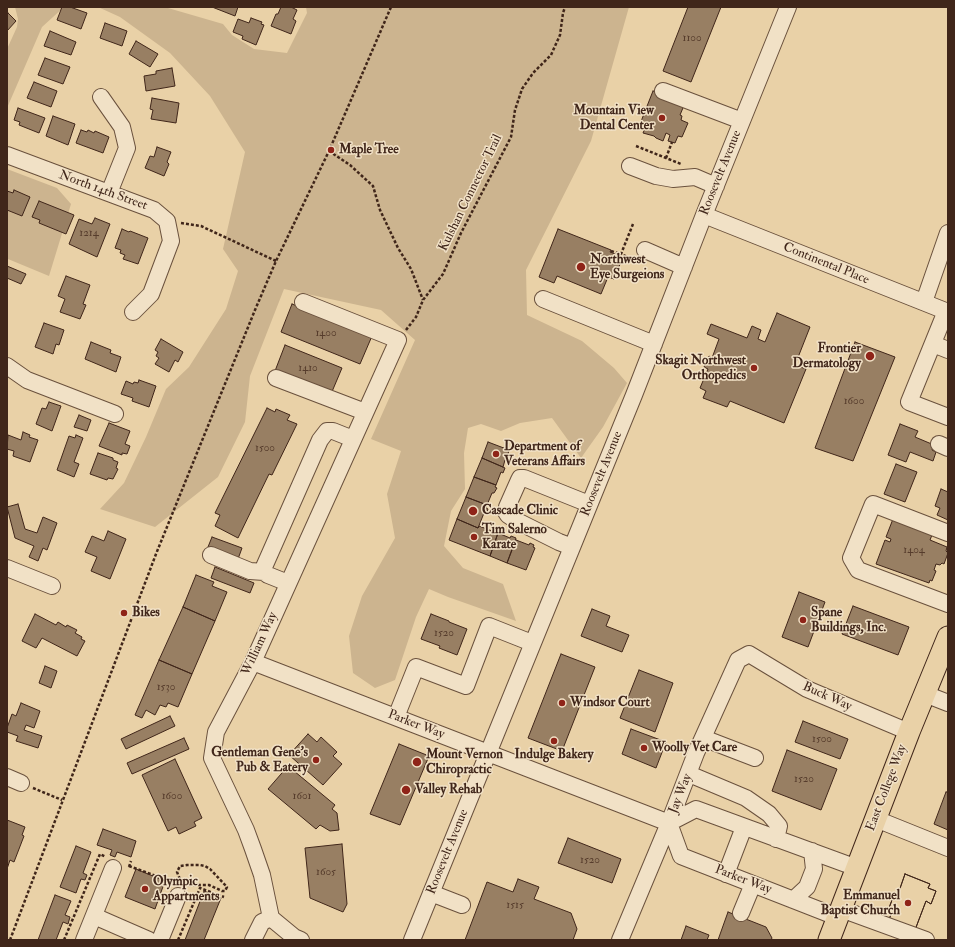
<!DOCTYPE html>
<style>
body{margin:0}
#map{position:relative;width:955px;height:947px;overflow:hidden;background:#e9d1a7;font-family:"IM FELL Double Pica",serif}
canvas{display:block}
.frame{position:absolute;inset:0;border:8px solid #40261a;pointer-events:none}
</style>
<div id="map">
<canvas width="955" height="947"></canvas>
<div class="frame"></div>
</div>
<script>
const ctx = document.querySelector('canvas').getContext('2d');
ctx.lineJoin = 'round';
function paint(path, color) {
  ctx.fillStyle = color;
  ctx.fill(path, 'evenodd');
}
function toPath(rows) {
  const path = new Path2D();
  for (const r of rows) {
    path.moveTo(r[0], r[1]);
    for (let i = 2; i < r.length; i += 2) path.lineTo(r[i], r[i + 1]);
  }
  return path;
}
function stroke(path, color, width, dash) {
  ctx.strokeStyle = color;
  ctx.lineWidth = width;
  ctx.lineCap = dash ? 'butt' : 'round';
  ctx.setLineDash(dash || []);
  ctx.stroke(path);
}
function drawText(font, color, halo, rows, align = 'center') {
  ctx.font = font + ' "IM FELL Double Pica",serif';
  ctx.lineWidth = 3;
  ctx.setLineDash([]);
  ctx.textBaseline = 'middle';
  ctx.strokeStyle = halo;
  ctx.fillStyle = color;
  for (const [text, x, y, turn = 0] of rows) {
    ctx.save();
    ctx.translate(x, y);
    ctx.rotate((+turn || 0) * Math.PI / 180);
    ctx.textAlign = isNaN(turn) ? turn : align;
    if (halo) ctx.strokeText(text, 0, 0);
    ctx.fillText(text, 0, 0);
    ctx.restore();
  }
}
paint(toPath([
 [15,7,64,7,42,27,7,108,7,49,17,27,18,19],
 [98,7,161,7,168,8,223,24,232,35,254,49,287,53,307,13,306,7,629,7,591,141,526,270,527,315,582,341,614,368,627,383,603,427,581,458,552,418,520,423,501,431,481,424,468,428,464,453,465,489,451,511,444,546,463,568,503,584,516,621,448,597,429,589,416,617,395,680,375,688,353,673,349,636,362,596,395,538,387,494,401,451,371,439,415,340,381,310,284,289,250,376,245,422,218,477,155,527,100,509,124,483,146,437,166,389,189,367,226,309,238,271,223,249,245,152,210,96,170,53,120,17],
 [7,169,57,188,71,204,49,276,8,259,7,257]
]), '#ccb48f');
const building = toPath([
 [62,7,70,7,87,13,81,29,57,20,62,7],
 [212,7,238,7,235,16,212,7],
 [281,7,291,7,297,10,293,19,296,21,291,34,271,26,276,14,278,14,281,7],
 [688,7,721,7,691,82,663,71,688,7],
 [8,13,16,21,7,31,7,15,8,13],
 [251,18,262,22,261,24,264,25,256,45,242,39,243,36,233,32,238,19,249,23,251,18],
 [105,23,127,31,122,46,100,38,105,23],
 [50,31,76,42,71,55,44,46,50,31],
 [136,41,158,54,150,67,129,54,136,41],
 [45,58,70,67,63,84,38,75,45,58],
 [172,68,175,86,146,91,144,76,156,74,156,71,172,68],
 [34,82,57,91,51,107,27,98,34,82],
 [653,91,685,103,680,115,682,116,681,120,688,123,682,137,678,136,675,143,668,141,670,135,666,133,663,141,656,138,654,136,643,133,646,126,640,124,653,91],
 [152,98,179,103,176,123,151,119,153,110,150,109,152,98],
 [18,108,45,118,39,133,19,125,20,122,14,120,18,108],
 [53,116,75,124,68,145,46,136,53,116],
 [81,130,87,132,88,130,94,133,95,131,109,137,103,153,76,143,81,130],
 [157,147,171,152,167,162,169,164,164,176,145,168,150,156,154,157,157,147],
 [14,190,30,197,22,216,7,210,7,191,13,193,14,190],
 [39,201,74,215,66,234,39,223,40,220,32,217,39,201],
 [95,218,110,224,97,257,69,244,79,219,92,224,95,218],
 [122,229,129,232,130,231,148,238,138,264,123,259,125,255,120,253,121,250,115,248,122,229],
 [558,229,611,250,610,252,623,257,614,279,608,277,601,294,557,276,554,283,539,277,558,229],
 [7,266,26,274,21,284,7,278,7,266],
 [66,276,90,285,83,304,86,305,80,319,60,312,65,299,58,296,66,276],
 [292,304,372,336,360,364,281,332,292,304],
 [777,313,810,327,795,365,806,369,784,423,730,401,727,407,703,398,706,391,700,388,708,369,704,367,709,356,712,358,719,339,707,334,711,324,747,338,752,326,761,330,758,339,765,342,777,313],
 [44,323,64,330,59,345,56,344,53,354,35,347,44,323],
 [161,339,183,352,178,362,175,360,169,372,155,364,159,358,156,356,158,352,155,350,161,339],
 [91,342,111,350,110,353,121,357,116,372,85,359,91,342],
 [855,342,895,357,853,461,815,448,855,342],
 [285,345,342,368,331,394,275,371,285,345],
 [139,380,156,386,149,407,132,401,133,398,121,394,126,381,133,384,134,382,138,383,139,380],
 [49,402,61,406,52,431,36,424,42,408,46,409,49,402],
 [267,408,275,412,276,409,290,415,287,420,297,424,272,475,269,474,238,538,215,526,220,515,215,513,267,408],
 [79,415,91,420,87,431,74,427,79,415],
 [109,423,130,431,125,444,130,446,127,454,122,453,122,455,99,446,109,423],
 [900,424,918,431,915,437,934,445,932,450,936,452,933,461,910,452,906,462,888,455,900,424],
 [23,432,30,435,29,437,38,440,30,462,13,456,14,451,7,449,8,435,21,440,23,432],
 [76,435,83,438,74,462,79,464,74,477,57,470,69,436,75,438,76,435],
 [488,442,509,450,508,454,511,455,508,461,505,460,503,467,482,458,488,442],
 [98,453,113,458,113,460,118,462,116,468,118,469,113,479,108,478,107,480,90,474,98,453],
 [482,458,505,468,503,473,501,472,496,485,474,477,482,458],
 [896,464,917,472,905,502,884,494,896,464],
 [474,477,496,485,495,487,497,488,494,493,492,493,487,505,466,497,474,477],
 [941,489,948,492,948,520,937,515,940,508,935,506,941,489],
 [466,497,487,505,486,508,488,509,486,514,484,513,478,528,457,519,466,497],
 [18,504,25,529,37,533,43,517,57,523,47,550,43,548,38,561,29,557,34,546,15,538,7,507,18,504],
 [457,519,478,528,479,526,492,531,493,529,498,531,498,533,490,556,449,540,457,519],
 [893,519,932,535,930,540,947,547,946,551,948,553,944,564,942,563,940,565,936,564,934,570,936,571,932,581,930,580,929,583,876,564,885,540,890,542,891,539,886,537,893,519],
 [108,531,126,539,110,579,91,571,97,557,85,552,92,536,104,541,108,531],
 [498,533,510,538,511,536,516,538,507,563,490,556,498,533],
 [212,537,242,548,238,559,208,547,212,537],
 [516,540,529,545,530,543,534,545,533,547,535,548,526,570,507,563,516,540],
 [215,567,254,583,250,593,211,578,215,567],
 [196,575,214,582,212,586,227,592,215,621,183,607,196,575],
 [799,592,825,602,808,647,782,637,799,592],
 [853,606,909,627,898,655,842,634,853,606],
 [183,607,215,621,192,674,159,660,183,607],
 [592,609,610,616,606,626,629,635,622,652,581,636,592,609],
 [35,614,56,625,58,622,66,627,67,625,77,630,75,633,82,637,81,639,85,641,77,656,42,638,36,648,22,641,35,614],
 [431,614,449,621,449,622,467,629,457,655,439,648,440,646,421,639,431,614],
 [561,654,595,667,562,751,528,738,561,654],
 [159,660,192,674,178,707,168,703,166,707,160,705,155,715,146,710,142,718,135,715,159,660],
 [45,666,57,671,51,688,39,683,45,666],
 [639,670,673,683,655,732,620,718,639,670],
 [21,703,40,711,34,728,26,725,24,730,42,736,38,748,16,741,18,736,7,732,7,728,12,714,16,716,21,703],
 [170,716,175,726,126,749,121,739,170,716],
 [803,721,848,739,840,759,795,742,803,721],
 [631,729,666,742,656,768,622,754,631,729],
 [308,734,317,742,321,737,337,752,333,756,342,764,323,785,289,755,308,734],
 [184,738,189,749,132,774,127,763,184,738],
 [399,744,429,756,400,825,370,814,399,744],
 [787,750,837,769,821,810,772,791,787,750],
 [175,759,202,818,194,822,196,826,179,834,176,827,168,831,142,775,175,759],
 [288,766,335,805,332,809,337,813,339,830,330,831,320,825,316,829,268,789,288,766],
 [946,792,948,792,948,830,934,824,946,792],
 [7,820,25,827,22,835,24,836,14,862,10,860,7,869,7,820],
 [103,829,136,841,131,857,117,852,115,857,110,855,112,850,97,845,103,829],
 [568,838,621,859,612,883,558,863,568,838],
 [342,844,347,904,343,912,310,898,305,848,342,844],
 [76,846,91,852,83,873,87,875,85,880,81,879,76,893,60,887,76,846],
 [136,869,165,881,155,909,125,897,136,869],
 [905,874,930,884,928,888,936,891,931,904,926,901,915,930,889,920,891,914,887,913,894,895,897,897,905,874],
 [905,874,930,884,928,888,936,891,931,904,926,901,915,930,889,920,891,914,887,913,894,895,897,897,905,874],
 [518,879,539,887,534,899,571,913,577,929,573,940,465,940,487,882,513,892,518,879],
 [204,891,221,898,204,940,185,940,204,891],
 [55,895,71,901,65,915,70,917,68,924,63,922,56,940,38,940,55,895],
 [728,912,766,927,772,938,771,940,718,940,728,912],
 [686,926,709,935,707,940,681,940,686,926]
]);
paint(building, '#987f63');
stroke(building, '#40261a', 1);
const minor = toPath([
 [663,91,742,121],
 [101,97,122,127,127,148,109,193],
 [7,155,154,210,167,221,171,241,151,294,133,312],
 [630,166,656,176,673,179,695,177,716,186],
 [704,215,948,312],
 [645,250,684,267],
 [543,299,654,344],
 [924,302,948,233],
 [946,311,909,402,948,417],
 [933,344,948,350],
 [7,366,27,380,115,414],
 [276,378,365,412],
 [939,444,948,448],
 [948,533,873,504,851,558,858,570,948,604],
 [572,547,559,542,517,521,508,515,506,512,507,507,519,480,520,478,524,478,589,504],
 [211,555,250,571,264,572],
 [7,568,52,586],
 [288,583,268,575,264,572,264,567,320,440,327,431,333,431,353,439],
 [253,662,669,823,696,809,857,868],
 [925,694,948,703],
 [396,717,416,667,466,686,489,626,532,643],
 [703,738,755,758],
 [689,774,746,798,769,814,779,826,776,839],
 [7,777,21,783],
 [876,819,948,848],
 [669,823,681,856,837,917],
 [726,874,744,827],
 [431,893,462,905],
 [793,900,807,887,814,869,812,851],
 [841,909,926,940],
 [741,913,753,884],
 [94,916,149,940],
 [84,940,113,868],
 [160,940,178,896],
 [253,940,262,922,271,918],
 [301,940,294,937,271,918,262,875,253,849,246,830,212,758,216,732,253,662,398,340,303,302],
 [412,940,634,395,704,215,788,7],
 [620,940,669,823,696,753,738,660,749,654,807,689,909,732]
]);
const major = toPath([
 [829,940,909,732,948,637]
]);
stroke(minor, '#6a513d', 18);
stroke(major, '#40261a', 23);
stroke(toPath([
 [636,146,681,164],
 [329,151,350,165,373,186,380,210,398,248,411,269,423,300],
 [666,158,672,142],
 [181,223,201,226,276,261],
 [633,224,621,254,636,261],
 [611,251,621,254],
 [406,330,416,317,423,300,443,274,461,233,511,137,515,110,522,89,533,73,551,55,560,35,563,13,565,7],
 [33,788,62,800],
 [129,866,172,882,172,884],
 [129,867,131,861],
 [183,883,179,877,177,872,180,866,187,865,200,865,205,866,210,869,227,887,225,891,222,891,209,885,187,885,187,886],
 [10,940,156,554,255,310,276,261,329,151,391,7],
 [64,940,100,854,106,857],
 [178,940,200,888,224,897]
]), '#40261a', 2.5, [3, 2]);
stroke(minor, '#f1e1c6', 16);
stroke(major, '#e9d1a7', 21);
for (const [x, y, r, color] of [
 [662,118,4,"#8f2418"],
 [331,150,4,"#8f2418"],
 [581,267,5,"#8f2418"],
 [870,356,5,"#8f2418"],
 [754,368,4,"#8f2418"],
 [496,454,4,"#8f2418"],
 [473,511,5,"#8f2418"],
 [474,537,4,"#8f2418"],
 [124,613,4,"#8f2418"],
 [803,620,4,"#8f2418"],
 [562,703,4,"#8f2418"],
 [554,741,4,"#8f2418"],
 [644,748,4,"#8f2418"],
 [316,760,4,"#8f2418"],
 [417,762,5,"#8f2418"],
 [406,790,5,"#8f2418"],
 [145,889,4,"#8f2418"],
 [908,903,4,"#8f2418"]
]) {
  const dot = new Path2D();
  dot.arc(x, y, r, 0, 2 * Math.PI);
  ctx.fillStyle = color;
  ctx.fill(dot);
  stroke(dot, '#f1e1c6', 1.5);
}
drawText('11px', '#563c2c', null, [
 ["1100",692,39],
 ["1214",89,234],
 ["1400",326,334],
 ["1410",308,369],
 ["1600",854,402],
 ["1500",265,449],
 ["1404",914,551],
 ["1520",444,634],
 ["1530",166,688],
 ["1500",822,740],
 ["1520",804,780],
 ["1600",172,797],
 ["1601",302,797],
 ["1520",590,861],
 ["1605",326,873],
 ["1515",515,906]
]);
drawText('bold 13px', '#40261a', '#f1e1c6', [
 ["Mountain View",654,111,"right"],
 ["Dental Center",654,126,"right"],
 ["Maple Tree",339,150],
 ["Northwest",590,260],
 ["Eye Surgeions",590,275],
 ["Frontier",861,349,"right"],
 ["Dermatology",861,364,"right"],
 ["Skagit Northwest",746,361,"right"],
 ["Orthopedics",746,376,"right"],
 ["Department of",504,447],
 ["Veterans Affairs",504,462],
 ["Cascade Clinic",482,511],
 ["Tim Salerno",482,530],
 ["Karate",482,545],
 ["Bikes",132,613],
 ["Spane",811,613],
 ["Buildings, Inc.",811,628],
 ["Windsor Court",570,703],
 ["Woolly Vet Care",652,748],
 ["Gentleman Gene's",308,753,"right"],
 ["Pub & Eatery",308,768,"right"],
 ["Mount Vernon",426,755],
 ["Chiropractic",426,770],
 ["Indulge Bakery",554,755,"center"],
 ["Valley Rehab",415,790],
 ["Olympic",153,882],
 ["Appartments",153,897],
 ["Emmanuel",900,896,"right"],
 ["Baptist Church",900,911,"right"]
], 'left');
drawText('13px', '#40261a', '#f1e1c6', [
 ["Roosevelt Avenue",721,173,-68],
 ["North 14th Street",103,191,20],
 ["Kulshan Connector Trail",471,193,-64],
 ["Continental Place",826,264,22],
 ["Roosevelt Avenue",602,474,-68],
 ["William Way",260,644,-65],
 ["Buck Way",827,697,24],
 ["Parker Way",416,725,21],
 ["East College Way",887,788,-69],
 ["Jay Way",681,794,-68],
 ["Roosevelt Avenue",448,852,-68],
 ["Parker Way",743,880,21]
]);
</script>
